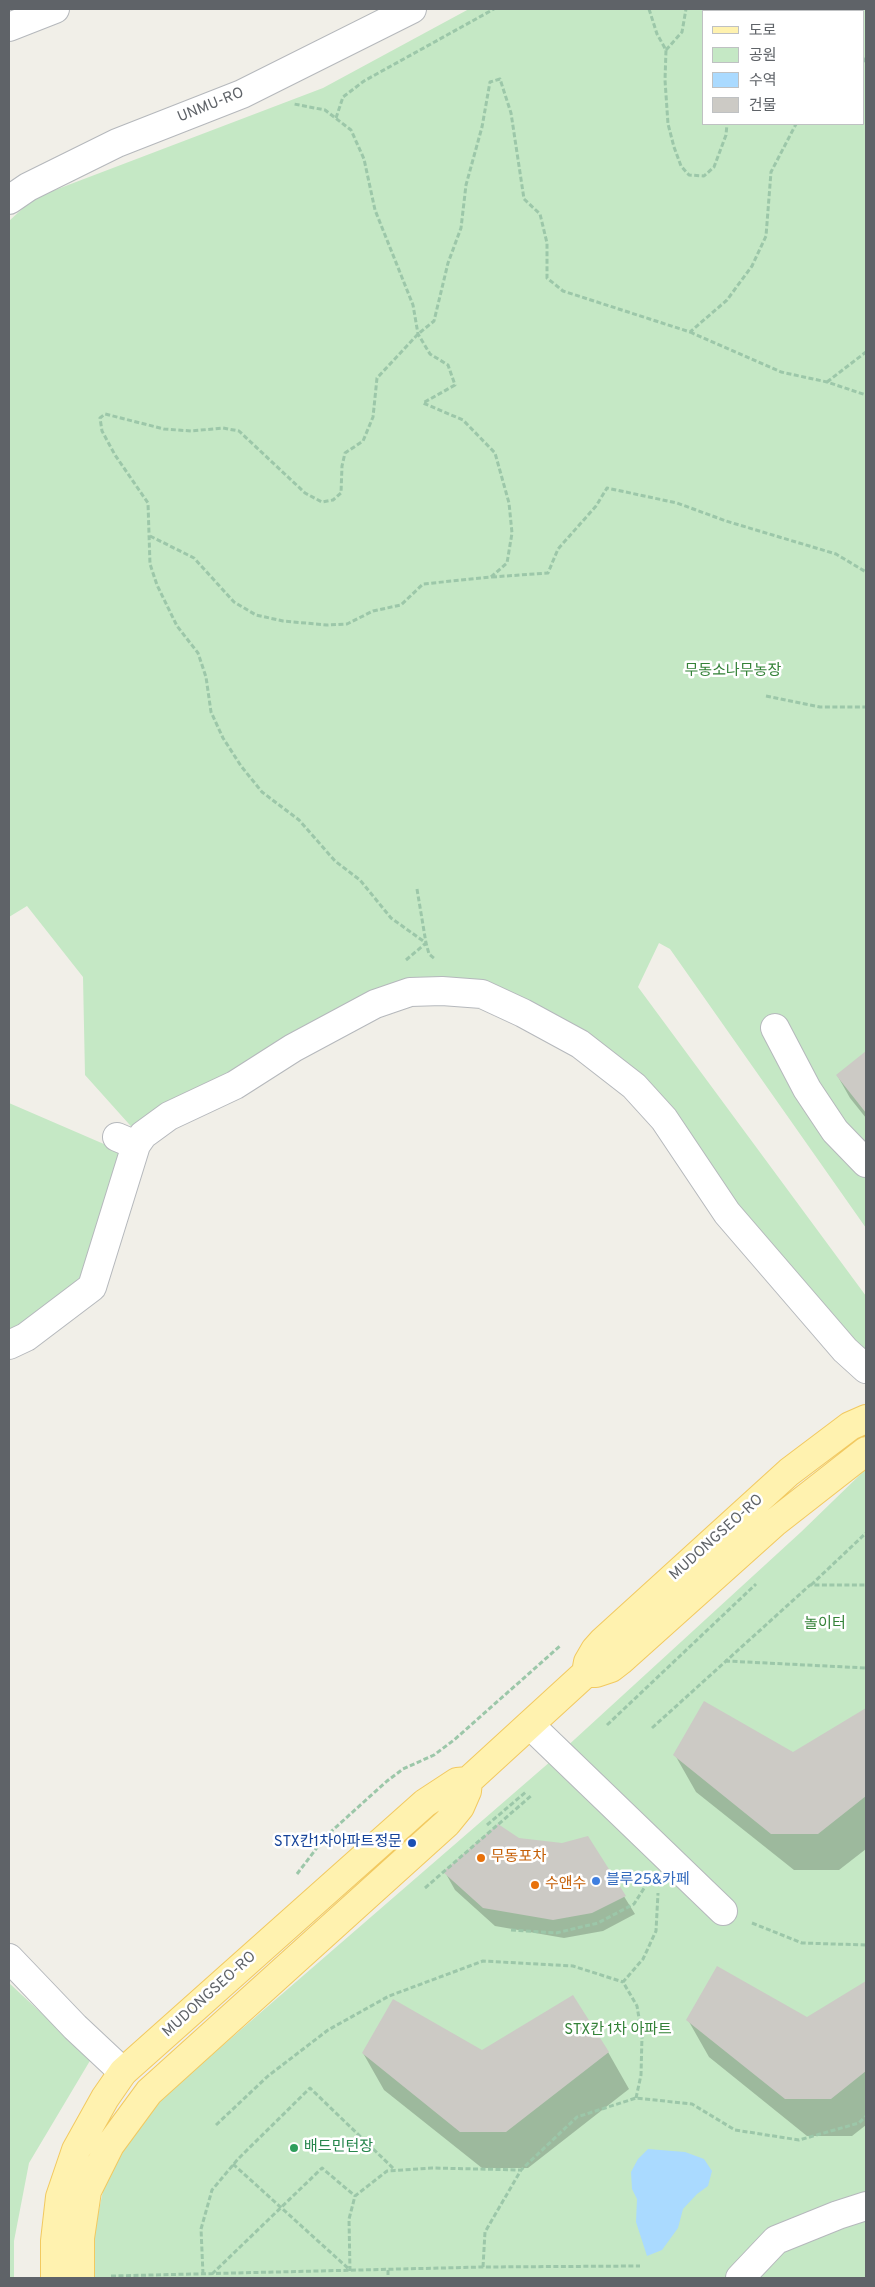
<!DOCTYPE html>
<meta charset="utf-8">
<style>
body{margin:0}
#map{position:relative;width:875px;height:2287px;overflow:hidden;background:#f1efe8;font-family:Overpass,"Noto Sans KR",sans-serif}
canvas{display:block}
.frame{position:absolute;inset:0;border:10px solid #5f6368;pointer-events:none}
.legend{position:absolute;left:702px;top:10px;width:162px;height:115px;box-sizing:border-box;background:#fff;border:1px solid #bfc1c3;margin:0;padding:6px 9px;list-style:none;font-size:15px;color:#5f6368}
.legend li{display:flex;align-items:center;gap:10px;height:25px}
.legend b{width:25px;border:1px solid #bfc1c3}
</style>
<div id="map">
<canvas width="875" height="2287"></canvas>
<div class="frame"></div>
<ul class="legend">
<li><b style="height:6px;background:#fff2af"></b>도로</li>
<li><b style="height:14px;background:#c5e8c5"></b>공원</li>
<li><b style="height:14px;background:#aadaff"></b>수역</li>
<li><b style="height:14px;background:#cccac5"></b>건물</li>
</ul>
</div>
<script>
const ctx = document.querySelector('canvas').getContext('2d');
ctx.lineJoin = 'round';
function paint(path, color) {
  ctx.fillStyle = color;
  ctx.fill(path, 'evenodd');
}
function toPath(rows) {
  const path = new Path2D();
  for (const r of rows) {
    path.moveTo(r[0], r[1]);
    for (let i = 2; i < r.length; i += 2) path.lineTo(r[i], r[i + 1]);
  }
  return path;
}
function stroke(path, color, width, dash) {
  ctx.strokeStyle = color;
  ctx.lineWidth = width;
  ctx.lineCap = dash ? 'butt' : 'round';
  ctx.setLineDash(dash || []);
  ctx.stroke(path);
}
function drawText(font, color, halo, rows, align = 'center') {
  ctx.font = font + ' Overpass,"Noto Sans KR",sans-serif';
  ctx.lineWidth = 5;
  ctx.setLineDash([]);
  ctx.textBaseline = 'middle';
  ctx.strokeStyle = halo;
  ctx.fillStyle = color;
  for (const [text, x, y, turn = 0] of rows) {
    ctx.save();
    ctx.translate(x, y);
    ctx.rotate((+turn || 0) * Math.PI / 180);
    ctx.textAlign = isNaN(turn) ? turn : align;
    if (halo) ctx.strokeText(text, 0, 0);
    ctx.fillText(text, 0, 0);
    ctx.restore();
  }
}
paint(toPath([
 [469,9,866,9,866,1228,670,949,659,943,638,987,866,1296,866,1357,584,1043,439,987,137,1133,85,1075,83,977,27,906,9,917,9,221,34,198,323,88],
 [704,11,864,11,864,124,704,124],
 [9,1103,127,1154,86,1284,9,1338],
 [866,1469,866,2278,91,2278,91,2247,103,2191,122,2150,162,2098,551,1761,801,1532],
 [9,1983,91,2059,29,2163,14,2241,14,2278,9,2278]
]), '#c5e8c5');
paint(toPath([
 [648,2149,685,2152,704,2159,712,2171,708,2186,697,2194,683,2209,678,2228,662,2250,647,2256,636,2222,637,2199,632,2189,631,2172,638,2159]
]), '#aadaff');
paint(toPath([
 [866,1053,866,1118,850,1098,837,1075],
 [866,1709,866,1849,839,1870,794,1870,696,1792,675,1755,793,1754],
 [587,1837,635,1914,603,1931,564,1938,495,1926,455,1890,445,1872,518,1839,562,1844],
 [866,1983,866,2125,852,2136,807,2136,709,2057,688,2020,807,2019],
 [482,2052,608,2052,629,2089,528,2168,482,2168,384,2090,363,2053]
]), '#0003');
paint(toPath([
 [866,1051,866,1113,836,1075],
 [704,1701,793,1752,866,1708,866,1796,818,1834,771,1834,673,1755],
 [498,1824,519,1838,562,1843,588,1836,626,1896,592,1913,553,1920,483,1908,443,1872],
 [717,1966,807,2017,866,1981,866,2071,831,2099,785,2099,686,2020],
 [573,1995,609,2052,506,2132,460,2132,362,2053,393,1999,482,2050]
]), '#cccac5');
const minor = toPath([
 [9,27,55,9],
 [9,200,28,187,117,143,242,94,412,9],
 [775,1028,807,1089,835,1131,866,1163],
 [136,1145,143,1135,169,1116,235,1085,293,1048,375,1004,410,992,442,991,482,994,523,1013,580,1044,634,1086,664,1119,727,1213,845,1350,866,1369],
 [9,1345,26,1337,92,1287,136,1145,117,1137],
 [530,1725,723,1911],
 [9,1958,75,2027,123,2072],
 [740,2278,776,2240,838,2215,866,2206]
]);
const major = toPath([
 [586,1673,596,1673,611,1668,620,1661,774,1523,866,1451],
 [55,2278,55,2241,60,2197,76,2150,105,2098,123,2072,425,1803,457,1782,468,1781,586,1673,588,1662,595,1650,603,1641,789,1472,850,1426,866,1419],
 [80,2278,80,2238,87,2191,110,2145,149,2092,447,1823,460,1807,467,1791,468,1781]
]);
stroke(minor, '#b5b8bc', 30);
stroke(major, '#f2c960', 30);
stroke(toPath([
 [649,9,657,34,666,50,665,80,668,124,674,147,681,166,689,175,704,176,714,167,726,135,727,124],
 [778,11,780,9],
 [666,50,682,32,686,9],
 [864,62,866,58],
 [336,118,343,97,364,81,494,9],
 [690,332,781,372,827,382,866,395],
 [827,382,866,352],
 [150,536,194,558,234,602,256,615,283,621,327,625,347,624,373,611,401,605,423,584,491,577,507,563,512,533,509,503,495,453,463,420,423,403,455,385,448,365,430,354,418,334,413,305,375,210,364,159,351,130,325,110,294,104],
 [492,577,548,573,558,549,596,506,607,488,677,503,726,521,836,554,866,572],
 [766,696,820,707,866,707],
 [417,889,426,943,429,954,435,959],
 [406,960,426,943,391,918,360,880,335,861,299,820,262,792,241,766,223,738,211,712,206,677,198,653,177,626,157,585,150,564,148,503,115,455,102,431,100,418,105,414,164,429,191,431,223,428,239,431,305,493,322,502,333,500,341,493,342,466,345,453,363,441,373,417,377,378,418,334,434,321,448,263,461,228,466,185,482,127,490,82,500,79,511,113,524,199,540,214,547,243,547,278,563,291,690,332,727,300,752,266,766,236,771,172,796,124],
 [811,1585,866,1533],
 [725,1661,866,1668],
 [607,1725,756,1584],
 [652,1728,810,1585,866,1585],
 [487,1825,527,1791],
 [297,1874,325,1837,387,1781,403,1769,434,1755,454,1740,560,1646],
 [425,1888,532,1795],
 [752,1923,802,1943,866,1945],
 [511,1930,556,1933,598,1923,634,1904,648,1882],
 [636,2098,641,2075,642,2036,637,2006,623,1982,643,1959,656,1931,658,1893],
 [216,2125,268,2076,328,2030,389,1996,483,1961,573,1966,623,1982],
 [233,2164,350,2270],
 [483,2267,485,2232,521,2170,577,2117,636,2098,692,2104,735,2130,799,2140,859,2123,866,2116],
 [388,2270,388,2278],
 [350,2271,349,2219,355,2196,387,2171,432,2168,521,2170],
 [203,2274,201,2229,212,2190,238,2159,310,2088,395,2170],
 [212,2274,322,2168,355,2196],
 [111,2276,483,2267,640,2266]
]), '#9cc7a9', 3, [5, 2.5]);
stroke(minor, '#fff', 28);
stroke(major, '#fff2af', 28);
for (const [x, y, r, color] of [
 [412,1843,5,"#1a4fb4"],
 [481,1858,5,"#e8710a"],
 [596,1881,5,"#3f7fe0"],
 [535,1885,5,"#e8710a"],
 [294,2148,5,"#2e9e5b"]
]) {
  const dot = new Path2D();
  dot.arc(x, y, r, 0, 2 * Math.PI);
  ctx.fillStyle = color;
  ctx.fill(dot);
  stroke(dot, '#fff', 2);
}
drawText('15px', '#5f6368', '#fff', [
 ["UNMU-RO",211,106,-22],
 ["MUDONGSEO-RO",717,1538,-42],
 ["MUDONGSEO-RO",210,1995,-42]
]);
drawText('15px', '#348238', '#fff', [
 ["무동소나무농장",733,672],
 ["놀이터",825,1625],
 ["STX칸 1차 아파트",618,2031]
]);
drawText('15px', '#164399', '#fff', [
 ["STX칸1차아파트정문",402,1843]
], 'right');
drawText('15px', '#c56008', '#fff', [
 ["무동포차",491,1858],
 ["수앤수",545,1885]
], 'left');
drawText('15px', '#366cbe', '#fff', [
 ["블루25&카페",606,1881]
], 'left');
drawText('15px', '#27864d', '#fff', [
 ["배드민턴장",304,2148]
], 'left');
</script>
